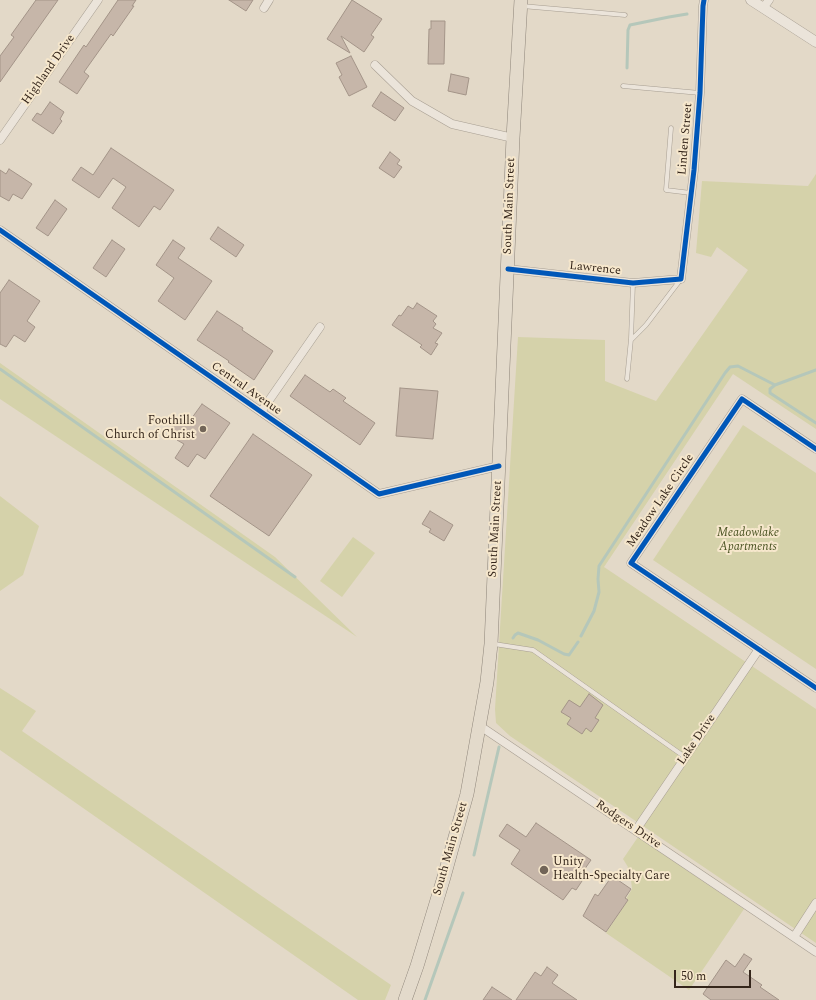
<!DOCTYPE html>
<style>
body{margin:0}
#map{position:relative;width:816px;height:1000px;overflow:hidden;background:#e3d9c8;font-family:Spectral,serif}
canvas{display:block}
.scale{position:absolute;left:674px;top:970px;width:77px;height:18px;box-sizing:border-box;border:2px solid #35261b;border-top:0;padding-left:5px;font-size:12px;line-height:14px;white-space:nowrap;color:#35261b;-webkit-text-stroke:3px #f6e7cc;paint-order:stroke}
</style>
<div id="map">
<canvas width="816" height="1000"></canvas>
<div class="scale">50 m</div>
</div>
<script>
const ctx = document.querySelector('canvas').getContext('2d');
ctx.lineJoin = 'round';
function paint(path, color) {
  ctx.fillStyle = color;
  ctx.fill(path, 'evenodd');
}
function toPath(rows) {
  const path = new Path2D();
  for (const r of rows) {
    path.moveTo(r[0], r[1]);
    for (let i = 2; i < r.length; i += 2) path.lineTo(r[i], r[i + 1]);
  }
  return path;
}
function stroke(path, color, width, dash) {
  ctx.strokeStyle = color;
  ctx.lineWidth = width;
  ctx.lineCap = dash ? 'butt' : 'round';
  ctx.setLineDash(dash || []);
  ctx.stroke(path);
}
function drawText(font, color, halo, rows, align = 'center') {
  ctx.font = font + ' Spectral,serif';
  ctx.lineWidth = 4;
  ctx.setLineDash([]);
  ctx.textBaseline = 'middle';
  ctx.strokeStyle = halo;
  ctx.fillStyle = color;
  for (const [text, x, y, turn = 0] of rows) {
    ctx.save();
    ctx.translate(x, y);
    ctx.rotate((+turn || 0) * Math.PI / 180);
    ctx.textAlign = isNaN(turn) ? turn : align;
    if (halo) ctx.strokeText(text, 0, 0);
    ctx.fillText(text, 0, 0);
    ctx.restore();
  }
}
paint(toPath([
 [816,174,816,429,733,374,604,567,816,709,816,943,510,736,496,723,495,709,518,337,605,340,605,381,656,401,748,270,717,247,711,257,696,253,702,181,808,186],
 [0,363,275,557,357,637,0,399],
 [743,425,816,473,816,669,653,560],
 [0,496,39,526,23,575,0,591],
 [353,537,375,553,342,597,320,581],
 [0,688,36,711,22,731,391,985,385,1000,358,1000,0,750],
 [638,837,744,909,689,990,606,933,628,900,626,899,632,889,631,880,625,873,628,867,623,859]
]), '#d5d2aa');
stroke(toPath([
 [627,68,628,30,630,25,669,17,687,14],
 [0,369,295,577],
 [816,370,775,385,770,389,770,393,816,423],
 [581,636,594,611,599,592,598,579,599,566,725,373,730,367,738,366,775,385],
 [513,638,515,635,518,633,538,640,564,654,569,655,578,642],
 [474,855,499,747],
 [425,1000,463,893]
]), '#b5c7ba', 3);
const building = toPath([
 [36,0,58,0,0,82,0,56,14,37,11,35,36,0],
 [118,0,136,0,132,6,134,6,113,36,111,34,84,72,89,76,77,94,59,82,84,45,86,47,118,0],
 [229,0,253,0,246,11,229,0],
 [352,0,382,19,371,35,374,37,364,52,341,36,350,53,327,39,352,0],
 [431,21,445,21,444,64,428,64,429,29,431,29,431,21],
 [351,56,367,87,349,96,339,77,342,75,336,63,351,56],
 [451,74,469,78,466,95,448,91,451,74],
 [381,92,404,108,395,121,372,106,381,92],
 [50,102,64,112,60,119,62,121,53,134,32,120,37,113,41,115,50,102],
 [111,148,174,190,160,210,154,206,139,227,112,208,126,187,113,178,99,198,72,180,81,167,93,175,111,148],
 [390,152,400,160,397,164,402,167,394,178,379,168,390,152],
 [9,169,32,184,22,199,13,194,9,201,0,196,0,170,6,174,9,169],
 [55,200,67,209,48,236,36,228,55,200],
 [218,227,244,245,236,257,210,239,218,227],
 [112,240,125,249,106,277,93,268,112,240],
 [173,240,185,248,178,258,212,281,185,320,158,301,174,278,156,265,173,240],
 [9,280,40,301,27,321,35,327,25,342,14,335,6,347,0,344,0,293,9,280],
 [417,303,437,316,433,321,436,324,433,328,442,333,435,343,438,344,431,355,420,347,422,345,392,325,399,315,401,316,408,306,413,309,417,303],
 [217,311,243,328,242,330,273,351,254,380,228,362,229,361,197,340,217,311],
 [305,375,330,392,333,389,346,398,343,401,375,423,360,445,290,396,305,375],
 [400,388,438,391,433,439,396,436,400,388],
 [202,404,230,423,205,459,197,454,188,467,175,458,184,444,177,440,179,437,169,431,177,420,186,426,202,404],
 [253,434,312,475,269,536,210,496,253,434],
 [430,511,453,525,444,541,429,532,431,529,422,524,430,511],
 [589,694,603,705,595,718,599,720,591,732,586,728,582,734,567,724,571,718,561,712,569,700,580,707,589,694],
 [536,823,591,860,582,873,586,875,576,890,572,888,563,900,511,864,520,850,499,836,507,824,526,837,536,823],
 [612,876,631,889,625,898,628,900,606,932,583,916,595,894,598,896,612,876],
 [744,954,752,959,743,972,762,985,760,987,779,1000,711,1000,703,994,726,960,735,967,744,954],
 [547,967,558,975,552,983,577,1000,516,1000,535,972,541,976,547,967],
 [492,987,512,1000,483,1000,492,987]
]);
paint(building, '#c6b6a9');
stroke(building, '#a39488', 1);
const service = toPath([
 [522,6,625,15],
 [623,86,700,93],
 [671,128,666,190,691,193],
 [632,339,646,325,681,279],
 [627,379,631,339,633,283],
 [494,644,533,650,685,757]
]);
const minor = toPath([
 [264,8,269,0],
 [763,8,769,0],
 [375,65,412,101,452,124,513,138],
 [0,140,98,0],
 [0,230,379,494,499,466],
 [508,269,633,283,681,279,694,170,700,93,703,6,704,0],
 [261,412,320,327],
 [816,449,742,399,631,563,816,688],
 [480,726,816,952],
 [636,830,759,649],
 [794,937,816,903]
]);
const tertiary = toPath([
 [751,0,816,42]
]);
const primary = toPath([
 [405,1000,417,966,444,877,467,794,487,682,491,644,513,138,521,0]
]);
stroke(service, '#a79e92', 5);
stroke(minor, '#a79e92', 9);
stroke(tertiary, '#a79e92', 11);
stroke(primary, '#8d8479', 14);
stroke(service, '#ebe4da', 4);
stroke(minor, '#ebe4da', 8);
stroke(tertiary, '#ebe4da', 10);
stroke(primary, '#e3dacb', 13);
stroke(toPath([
 [0,230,379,494,499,466],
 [508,269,633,283,681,279,694,170,700,93,703,6,704,0],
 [816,449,742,399,631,563,816,688]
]), '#0057b8', 5);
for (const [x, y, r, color] of [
 [203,429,4,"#726558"],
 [544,870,5,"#726558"]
]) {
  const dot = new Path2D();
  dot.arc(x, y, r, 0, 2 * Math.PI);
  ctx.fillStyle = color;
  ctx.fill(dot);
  stroke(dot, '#f6e7cc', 1.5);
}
drawText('12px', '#35261b', '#f6e7cc', [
 ["Highland Drive",49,70,-55],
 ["Linden Street",686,139,-85],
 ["South Main Street",510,206,-88],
 ["Lawrence",595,269,6],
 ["Central Avenue",246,389,35],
 ["Meadow Lake Circle",661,501,-56],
 ["South Main Street",496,529,-87],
 ["Lake Drive",697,740,-56],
 ["Rodgers Drive",628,825,34],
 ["South Main Street",451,849,-74]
]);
drawText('12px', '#35261b', '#f6e7cc', [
 ["Foothills",195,422],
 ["Church of Christ",195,436],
 ["Unity",553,863,"left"],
 ["Health-Specialty Care",553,877,"left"]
], 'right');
drawText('italic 12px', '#495221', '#f6e7cc', [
 ["Meadowlake",748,534],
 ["Apartments",748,548]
]);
</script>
